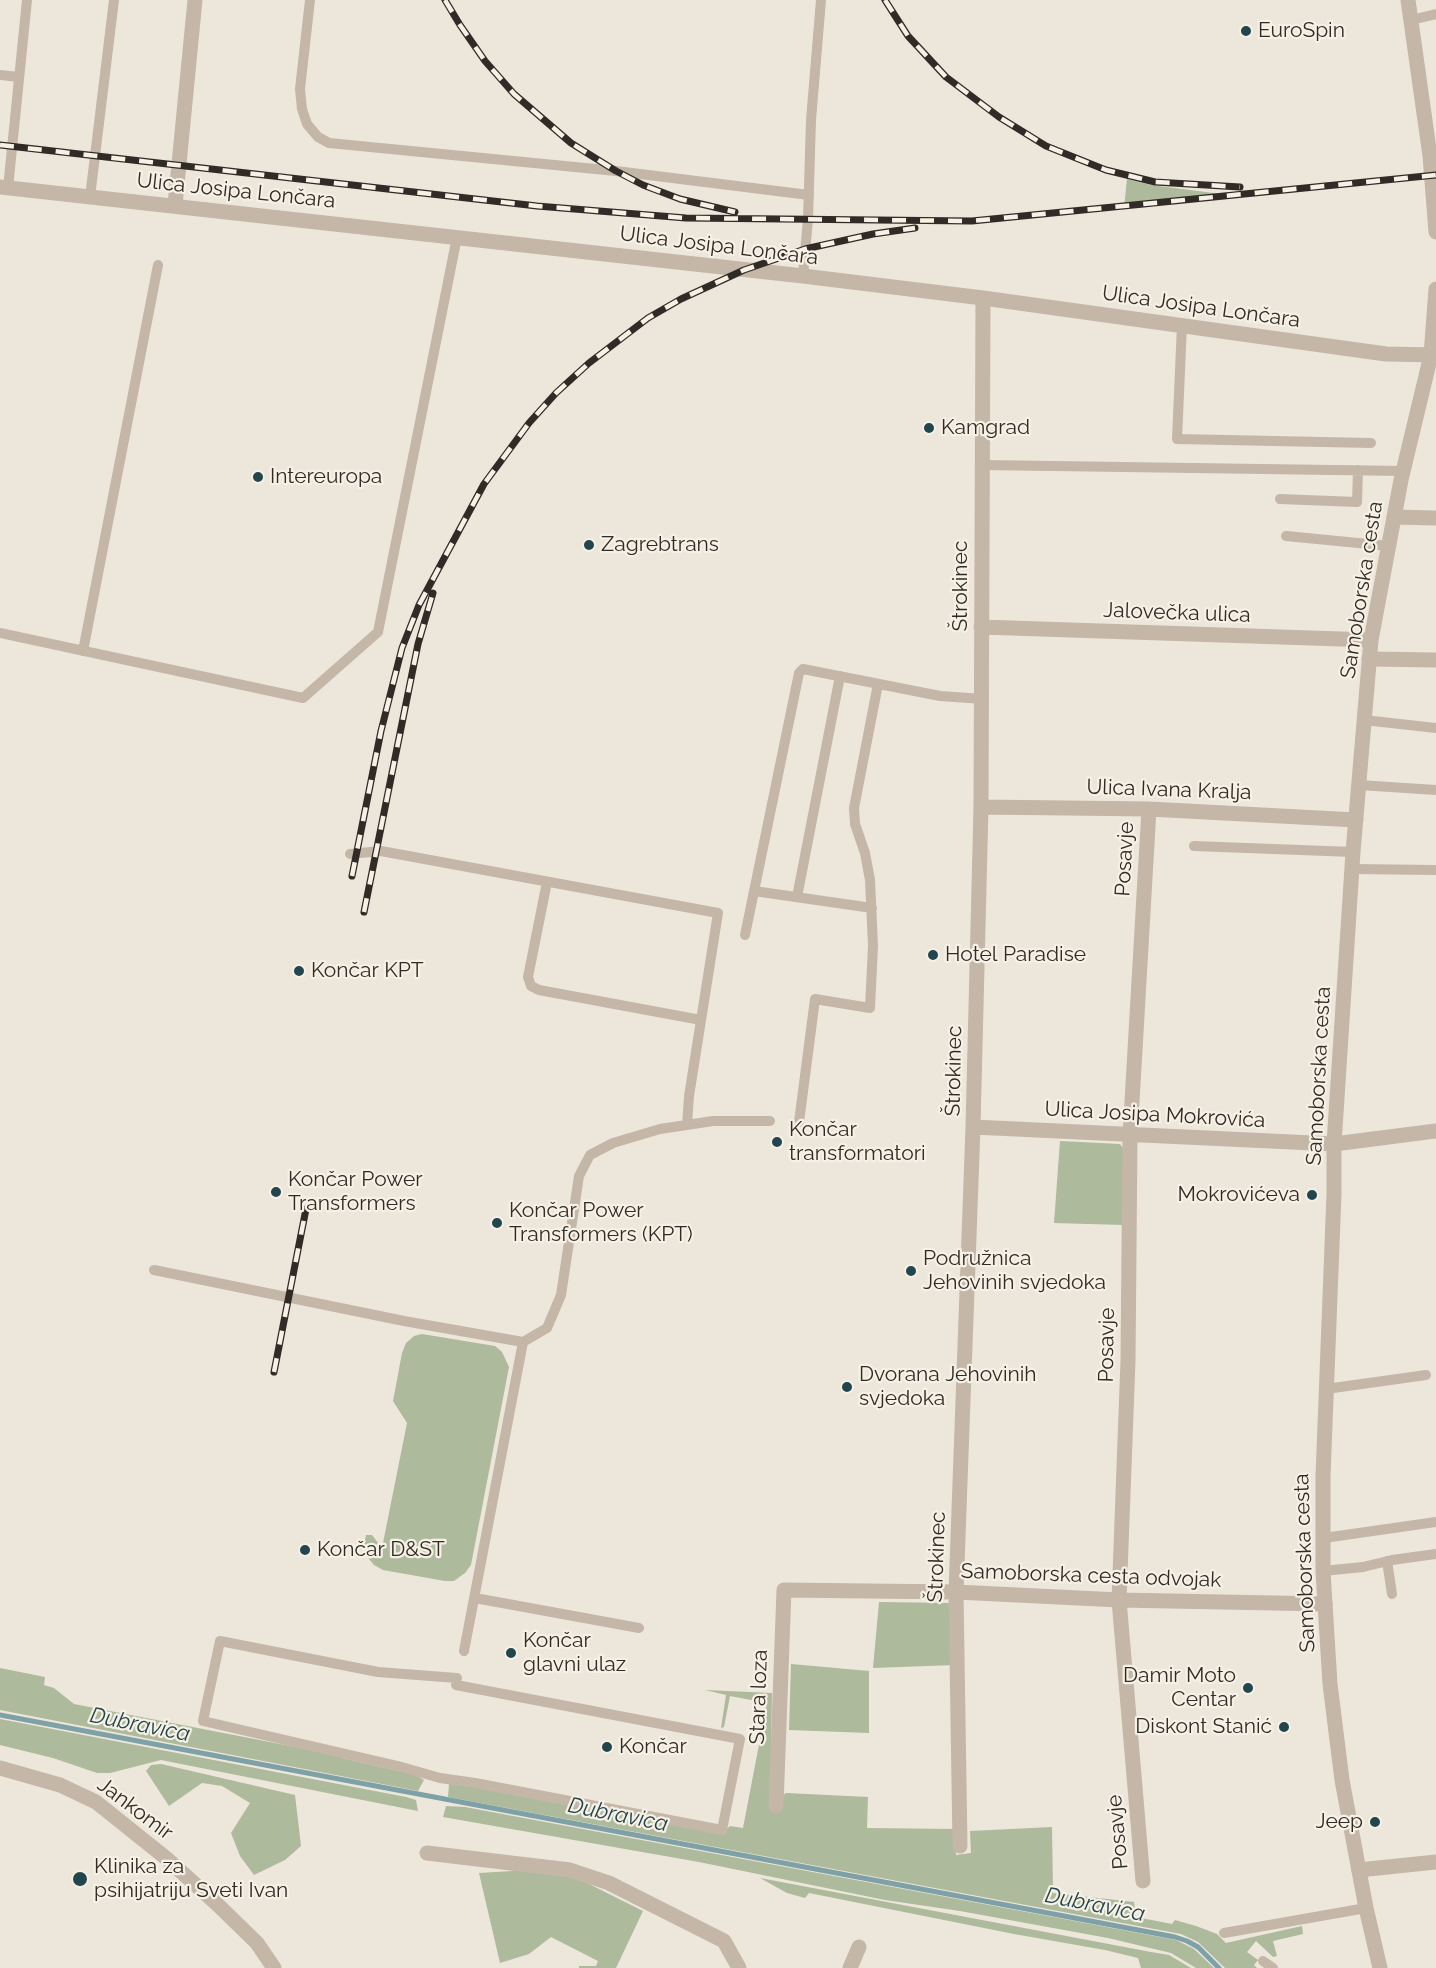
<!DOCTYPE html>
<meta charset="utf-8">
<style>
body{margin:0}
canvas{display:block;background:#ede6da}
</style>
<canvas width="1436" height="1968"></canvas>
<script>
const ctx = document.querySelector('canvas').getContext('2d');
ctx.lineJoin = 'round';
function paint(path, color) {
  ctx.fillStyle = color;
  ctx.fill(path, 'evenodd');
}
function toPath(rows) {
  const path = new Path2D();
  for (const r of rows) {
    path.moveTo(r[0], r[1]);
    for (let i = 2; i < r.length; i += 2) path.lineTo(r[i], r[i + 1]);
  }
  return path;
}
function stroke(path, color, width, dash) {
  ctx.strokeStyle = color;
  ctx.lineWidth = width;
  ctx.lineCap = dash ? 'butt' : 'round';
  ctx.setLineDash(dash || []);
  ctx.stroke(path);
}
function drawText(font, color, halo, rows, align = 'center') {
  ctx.font = font + ' Raleway,sans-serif';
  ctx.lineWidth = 4.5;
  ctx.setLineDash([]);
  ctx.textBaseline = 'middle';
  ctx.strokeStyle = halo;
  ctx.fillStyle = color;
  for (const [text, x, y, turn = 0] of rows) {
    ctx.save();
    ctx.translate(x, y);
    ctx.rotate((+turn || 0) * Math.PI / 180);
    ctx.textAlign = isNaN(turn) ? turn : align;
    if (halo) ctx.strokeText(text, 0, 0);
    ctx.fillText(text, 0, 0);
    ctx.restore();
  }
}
paint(toPath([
 [1127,179,1151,185,1237,196,1124,208],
 [1060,1141,1120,1144,1123,1148,1124,1225,1054,1223],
 [422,1334,495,1346,502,1352,509,1367,471,1565,465,1573,454,1581,445,1581,383,1570,374,1565,369,1559,364,1546,366,1535,372,1535,382,1548,407,1423,393,1401,402,1353,406,1343,414,1336],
 [879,1602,949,1603,954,1665,873,1668],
 [791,1664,869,1671,869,1733,789,1730],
 [0,1668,45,1677,44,1685,54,1688,74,1704,342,1756,342,1758,416,1775,424,1780,418,1791,0,1710],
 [705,1690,772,1693,770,1806,786,1793,868,1797,867,1828,954,1829,956,1855,971,1853,970,1831,1052,1827,1053,1893,1134,1902,1136,1917,1172,1924,1175,1920,1196,1926,1217,1934,1226,1943,1302,1926,1303,1934,1273,1941,1277,1956,1273,1957,1256,1941,1247,1952,1258,1960,1254,1965,1257,1968,1225,1968,1198,1942,1181,1934,448,1797,449,1784,452,1783,721,1834,730,1826,743,1828,767,1703,730,1696,724,1727,721,1728,726,1695],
 [0,1719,406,1797,416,1800,418,1811,161,1760,110,1773,97,1773,53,1758,0,1745],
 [161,1764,295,1795,301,1846,285,1860,254,1875,240,1856,231,1833,250,1803,222,1786,202,1783,169,1806,146,1771,151,1765],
 [446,1806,465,1807,1176,1940,1194,1949,1214,1968,1196,1968,1171,1953,1108,1938,960,1911,885,1900,699,1862,443,1817],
 [530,1870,579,1879,643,1911,616,1968,579,1968,579,1966,596,1966,598,1961,551,1937,529,1954,500,1963,479,1873],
 [760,1878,1151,1952,1169,1955,1191,1968,1141,1968,1138,1958,1105,1950,1014,1934,809,1893,805,1898,787,1893]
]), '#adba9c');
stroke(toPath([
 [0,1715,1175,1937,1187,1941,1198,1947,1219,1968]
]), '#7da1a6', 5);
stroke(toPath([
 [310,0,300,89,302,109,307,124,318,137,329,143,616,171,809,195],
 [1411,20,1436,14],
 [0,75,19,77],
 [8,188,27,0],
 [90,197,114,0],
 [803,276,808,219,811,120,821,0],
 [1182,325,1177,439,1371,443],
 [982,465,1403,471],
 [1280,499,1357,502,1358,470],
 [1286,536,1389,546],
 [0,633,303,698,378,632,457,237],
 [83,651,158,265],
 [1364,720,1436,728],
 [1359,785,1436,790],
 [1194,846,1353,852],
 [350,854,381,851,718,913,689,1096,687,1125],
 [1352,869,1436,870],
 [547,882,528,977,531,986,539,990,701,1020],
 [754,891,872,908],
 [797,897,840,676],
 [745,935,799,673,803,669,940,696,983,699],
 [799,1122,815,999,870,1008,873,946,870,880,865,853,855,824,854,808,878,684],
 [154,1270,404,1321,523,1342,547,1328,561,1295,579,1176,590,1155,613,1143,660,1129,713,1121,770,1121],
 [1326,1389,1426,1375],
 [1324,1538,1436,1522],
 [1387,1561,1392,1594],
 [1323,1571,1363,1567,1392,1560,1436,1554],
 [475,1598,639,1628],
 [464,1651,523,1342],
 [456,1685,740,1739,722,1830,475,1783,440,1778,398,1766,203,1721,220,1641,378,1672,457,1678],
 [1224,1933,1366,1908],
 [1263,1961,1273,1968]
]), '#c4b7a8', 10);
stroke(toPath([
 [0,187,803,276,983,298,1386,354,1436,355],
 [175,205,195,0],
 [1394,517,1436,518],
 [981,627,1371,640],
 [1369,659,1436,660],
 [981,807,1149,809,1356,820],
 [973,1127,1334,1144,1436,1131],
 [776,1806,784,1590,956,1592,1119,1600,1325,1604],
 [960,1846,956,1592,973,1127,981,807,983,298],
 [427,1853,570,1870,609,1883,724,1941,739,1968],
 [1359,1870,1436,1862],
 [1143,1881,1119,1600,1128,1361,1130,1136,1149,809],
 [850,1968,859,1947]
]), '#c4b7a8', 15);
stroke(toPath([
 [1408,0,1430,156,1436,232],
 [0,1768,60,1785,96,1802,166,1858,218,1905,257,1943,274,1968],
 [1380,1968,1366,1908,1342,1780,1330,1684,1323,1571,1323,1476,1334,1194,1334,1144,1353,852,1371,640,1401,480,1431,355,1436,289]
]), '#c4b7a8', 15);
const rail = toPath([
 [445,0,460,25,485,61,514,94,571,143,616,171,643,185,680,199,735,212],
 [885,0,908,36,946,77,999,117,1046,146,1106,170,1155,182,1240,187],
 [0,145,537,206,686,218,972,221,1436,175],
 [352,876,381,731,402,648,419,605,484,484,529,423,556,393,589,363,648,318,681,299,744,270,805,249,873,234,915,228],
 [364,912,418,644,433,593],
 [274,1372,306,1209]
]);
stroke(rail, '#312b27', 7);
stroke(rail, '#f6f0e5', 4.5, [14]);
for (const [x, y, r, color] of [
 [1246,31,6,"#22464d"],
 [929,428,6,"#22464d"],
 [258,477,6,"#22464d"],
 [589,545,6,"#22464d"],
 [933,955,6,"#22464d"],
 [299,971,6,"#22464d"],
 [777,1142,6,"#22464d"],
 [276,1192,6,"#22464d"],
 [1312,1195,6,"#22464d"],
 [497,1223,6,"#22464d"],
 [911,1271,6,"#22464d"],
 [847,1387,6,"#22464d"],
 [305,1550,6,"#22464d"],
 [511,1653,6,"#22464d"],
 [1248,1688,6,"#22464d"],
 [1284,1727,6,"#22464d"],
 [607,1747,6,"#22464d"],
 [1375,1822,6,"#22464d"],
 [80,1879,8,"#22464d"]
]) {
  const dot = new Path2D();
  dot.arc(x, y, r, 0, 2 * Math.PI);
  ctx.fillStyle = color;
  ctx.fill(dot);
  stroke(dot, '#f6f0e5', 2);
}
drawText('21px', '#312b27', '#f6f0e5', [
 ["EuroSpin",1258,31],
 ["Kamgrad",941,428],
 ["Intereuropa",270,477],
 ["Zagrebtrans",601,545],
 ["Hotel Paradise",945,955],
 ["Končar KPT",311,971],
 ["Končar",789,1130],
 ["transformatori",789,1154],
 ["Končar Power",288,1180],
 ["Transformers",288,1204],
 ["Mokrovićeva",1300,1195,"right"],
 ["Končar Power",509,1211],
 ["Transformers (KPT)",509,1235],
 ["Podružnica",923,1259],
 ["Jehovinih svjedoka",923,1283],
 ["Dvorana Jehovinih",859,1375],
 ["svjedoka",859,1399],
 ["Končar D&ST",317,1550],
 ["Končar",523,1641],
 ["glavni ulaz",523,1665],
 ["Damir Moto",1236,1676,"right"],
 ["Centar",1236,1700,"right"],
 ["Diskont Stanić",1272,1727,"right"],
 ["Končar",619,1747],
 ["Jeep",1363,1822,"right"],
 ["Klinika za",94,1867],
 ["psihijatriju Sveti Ivan",94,1891]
], 'left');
drawText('21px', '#312b27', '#f6f0e5', [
 ["Ulica Josipa Lončara",236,191,6],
 ["Ulica Josipa Lončara",719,246,7],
 ["Ulica Josipa Lončara",1201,307,8],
 ["Štrokinec",961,586,-90],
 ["Samoborska cesta",1362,590,-81],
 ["Jalovečka ulica",1177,613,2],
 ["Ulica Ivana Kralja",1169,790,2],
 ["Posavje",1125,859,-87],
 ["Štrokinec",954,1071,-89],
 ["Samoborska cesta",1319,1076,-87],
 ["Ulica Josipa Mokrovića",1155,1115,3],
 ["Posavje",1107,1345,-89],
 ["Štrokinec",937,1557,-88],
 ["Samoborska cesta",1305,1563,-92],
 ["Samoborska cesta odvojak",1091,1576,2],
 ["Stara loza",759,1697,-88],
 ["Jankomir",135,1809,37],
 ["Posavje",1118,1832,-95]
]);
drawText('italic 22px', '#22464d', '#f6f0e5', [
 ["Dubravica",140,1725,11],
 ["Dubravica",618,1815,11],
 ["Dubravica",1095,1905,11]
]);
</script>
